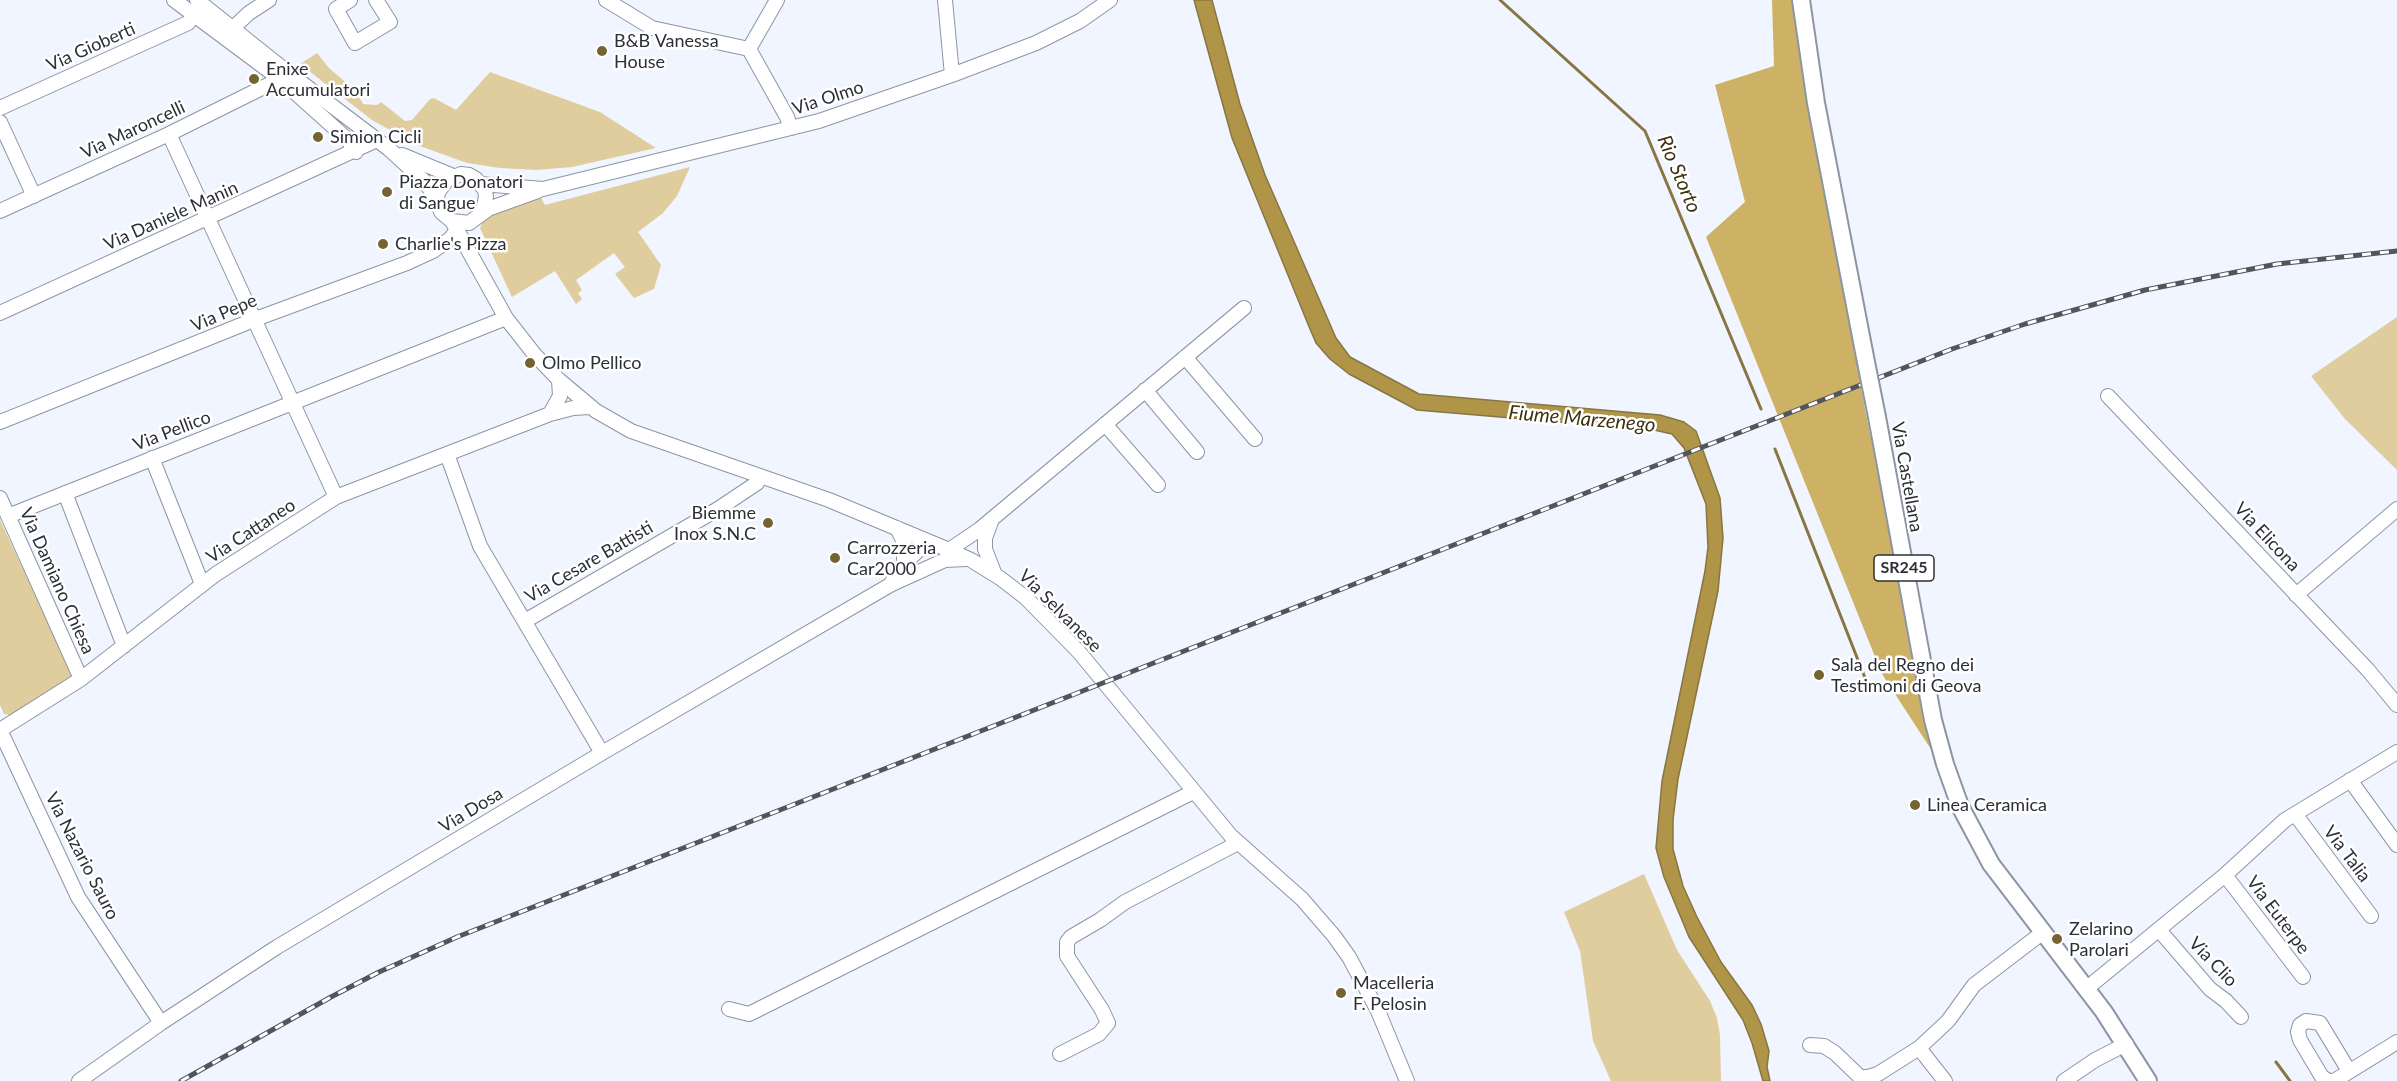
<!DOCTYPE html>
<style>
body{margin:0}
canvas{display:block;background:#f0f5ff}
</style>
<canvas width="2397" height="1081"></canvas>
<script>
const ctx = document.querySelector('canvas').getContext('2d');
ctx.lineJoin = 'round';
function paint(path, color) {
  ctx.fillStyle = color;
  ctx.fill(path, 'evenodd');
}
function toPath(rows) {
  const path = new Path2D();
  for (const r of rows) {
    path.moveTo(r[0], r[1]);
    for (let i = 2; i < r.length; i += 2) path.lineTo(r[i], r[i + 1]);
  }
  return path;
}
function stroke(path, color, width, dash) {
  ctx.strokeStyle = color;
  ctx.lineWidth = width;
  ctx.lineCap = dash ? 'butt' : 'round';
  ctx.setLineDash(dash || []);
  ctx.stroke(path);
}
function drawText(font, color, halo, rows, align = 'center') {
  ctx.font = font + ' Lato,sans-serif';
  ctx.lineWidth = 5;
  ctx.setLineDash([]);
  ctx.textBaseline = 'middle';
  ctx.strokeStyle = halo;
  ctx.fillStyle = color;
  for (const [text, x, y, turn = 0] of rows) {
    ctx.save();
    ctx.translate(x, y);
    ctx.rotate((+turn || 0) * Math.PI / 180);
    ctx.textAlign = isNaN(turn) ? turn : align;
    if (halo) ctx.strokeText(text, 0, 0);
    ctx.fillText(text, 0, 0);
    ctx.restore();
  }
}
paint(toPath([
 [317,53,329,68,356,91,363,104,377,105,381,102,405,121,412,120,430,99,434,98,456,110,490,72,600,112,656,148,572,167,536,170,500,168,467,163,417,145,372,120,300,64],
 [690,167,677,196,663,213,638,232,661,265,654,289,634,298,615,274,625,267,614,253,576,280,582,290,578,293,582,299,576,304,555,271,512,297,480,228,485,217,522,202,541,198,545,205],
 [2397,317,2397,470,2345,419,2311,376],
 [0,520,73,675,10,715,4,714,0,705],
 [1644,874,1677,950,1710,1001,1717,1018,1720,1035,1721,1081,1611,1081,1593,1041,1580,951,1564,912]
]), '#dfcd9d');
paint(toPath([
 [1772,0,1792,0,1810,108,1865,409,1936,757,1882,674,1706,237,1745,202,1715,85,1774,66]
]), '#cdb164');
const water = toPath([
 [1194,0,1212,0,1240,104,1265,175,1336,338,1350,357,1419,394,1660,415,1684,422,1696,431,1720,498,1723,538,1718,591,1678,779,1673,820,1673,849,1683,886,1697,917,1721,962,1752,1005,1761,1024,1769,1051,1767,1067,1770,1081,1763,1081,1752,1043,1743,1020,1689,937,1664,877,1656,848,1662,781,1705,571,1708,547,1706,504,1684,448,1672,434,1654,430,1417,410,1349,374,1330,359,1316,343,1310,329,1232,138,1194,0]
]);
paint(water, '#b09447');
stroke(water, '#887642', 1.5);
stroke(toPath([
 [1500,0,1645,131,1761,409],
 [1775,449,1869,688],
 [2276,1062,2290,1081]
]), '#887642', 3);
const minor = toPath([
 [174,0,280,79,348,140,356,152],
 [197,0,286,71,389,149,424,181,437,199,441,212,452,221,469,223,488,209,538,191],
 [350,0,336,9,355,43,390,22,376,0],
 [606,0,652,28,749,49,787,117,791,128],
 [945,0,952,75],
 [233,28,249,13,269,0],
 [749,49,777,0],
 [0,108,188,23,194,16],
 [0,122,34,196],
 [169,134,336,497],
 [402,155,453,176],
 [481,184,543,189,819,121,952,75,1036,43,1080,21,1110,0],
 [437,199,438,192,447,180,461,174,469,175,476,179,485,190,486,197,483,211],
 [0,211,169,134,280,79,286,71],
 [452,221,506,318,535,355,559,380,596,411,631,431,829,500,949,550,971,560,1000,578,1026,598,1079,652,1231,836,1302,899,1334,936,1349,957,1378,1011,1407,1081],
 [0,313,377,140],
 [1185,357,1255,439],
 [1145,390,1197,452],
 [2108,396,2368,670,2397,705],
 [550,414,560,396,559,380],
 [0,422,261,317,407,263,433,251,450,239,457,230],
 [1105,424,1158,485],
 [447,454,480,546,602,753],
 [152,458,202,584],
 [65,493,124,646],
 [0,498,81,679],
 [8,516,506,318],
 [992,519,985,538,985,549,995,575],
 [897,528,904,542,904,564],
 [949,550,980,529,1244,308],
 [890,585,904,564,928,541],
 [2296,595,2397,509],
 [525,621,718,509,757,483,760,476],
 [0,730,81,679,216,574,336,497,550,414,573,408,590,407],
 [0,730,78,897,161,1023],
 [2350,780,2397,845],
 [2295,814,2371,916],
 [2225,875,2303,977],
 [2159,930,2210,989,2226,1001,2241,1017],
 [2086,989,2225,875,2285,820,2397,752],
 [729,1009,749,1014,1193,792],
 [1810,1045,1824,1046,1835,1053,1860,1077,1868,1077,1878,1074,1919,1048,1948,1021,1974,985,2042,933],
 [1919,1048,1945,1081],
 [1060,1054,1099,1034,1108,1023,1102,1010,1067,956,1067,942,1071,937,1100,920,1125,902,1238,843],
 [2349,1071,2320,1023,2306,1021,2300,1025,2298,1032,2300,1040,2322,1077,2329,1081,2334,1081,2397,1042],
 [79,1081,161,1023,277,947,602,753,890,585,945,560,966,559],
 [2064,1081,2095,1060,2126,1044]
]);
const major = toPath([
 [1801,0,1816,103,1865,357],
 [1877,417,1933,720,1945,764,1960,806,1991,864,2104,1012,2148,1081]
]);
stroke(minor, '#8d95a4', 16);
stroke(major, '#8d95a4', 20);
stroke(minor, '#fff', 14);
stroke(major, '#fff', 16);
const rail = toPath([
 [181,1081,331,997,379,972,457,937,1952,349,2025,324,2145,290,2277,264,2397,251]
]);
stroke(rail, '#52565c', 5);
stroke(rail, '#fff', 3, [9]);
const majorBridge = toPath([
 [1865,357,1877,417]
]);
stroke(majorBridge, '#8d95a4', 20, []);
stroke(majorBridge, '#fff', 16);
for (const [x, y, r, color] of [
 [602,51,6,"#756331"],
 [254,79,6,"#756331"],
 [318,137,6,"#756331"],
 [387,192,6,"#756331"],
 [383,244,6,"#756331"],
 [530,363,6,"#756331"],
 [768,523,6,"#756331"],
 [835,558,6,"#756331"],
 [1819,675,6,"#756331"],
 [1915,805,6,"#756331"],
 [2057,939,6,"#756331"],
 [1341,993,6,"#756331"]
]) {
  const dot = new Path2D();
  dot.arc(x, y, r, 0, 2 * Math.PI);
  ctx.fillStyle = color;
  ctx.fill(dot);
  stroke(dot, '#fff', 2);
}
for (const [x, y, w] of [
 [1904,568,60]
]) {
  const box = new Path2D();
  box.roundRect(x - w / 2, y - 13, w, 26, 4.5);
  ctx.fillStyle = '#fff';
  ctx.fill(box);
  stroke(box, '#2c2f35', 1.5);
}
drawText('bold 16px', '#2c2f35', null, [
 ["SR245",1904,568]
]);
drawText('18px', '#2c2f35', '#fff', [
 ["B&B Vanessa",614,41],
 ["House",614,62],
 ["Enixe",266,69],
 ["Accumulatori",266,90],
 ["Simion Cicli",330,137],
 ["Piazza Donatori",399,182],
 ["di Sangue",399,203],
 ["Charlie's Pizza",395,244],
 ["Olmo Pellico",542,363],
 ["Biemme",756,513,"right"],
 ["Inox S.N.C",756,534,"right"],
 ["Carrozzeria",847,548],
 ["Car2000",847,569],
 ["Sala del Regno dei",1831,665],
 ["Testimoni di Geova",1831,686],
 ["Linea Ceramica",1927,805],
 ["Zelarino",2069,929],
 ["Parolari",2069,950],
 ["Macelleria",1353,983],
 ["F. Pelosin",1353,1004]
], 'left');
drawText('18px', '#2c2f35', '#fff', [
 ["Via Gioberti",91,47,-24],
 ["Via Olmo",828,98,-18],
 ["Via Maroncelli",133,130,-25],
 ["Via Daniele Manin",171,216,-24],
 ["Via Pepe",224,313,-23],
 ["Via Pellico",172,431,-21],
 ["Via Castellana",1907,477,80],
 ["Via Cattaneo",251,531,-33],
 ["Via Elicona",2267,537,47],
 ["Via Cesare Battisti",589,562,-30],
 ["Via Damiano Chiesa",57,581,66],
 ["Via Selvanese",1060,611,45],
 ["Via Dosa",471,810,-31],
 ["Via Talia",2347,854,53],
 ["Via Nazario Sauro",82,856,63],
 ["Via Euterpe",2278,915,53],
 ["Via Clio",2213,962,46]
]);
drawText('italic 20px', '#3d310f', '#fff', [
 ["Rio Storto",1679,174,67],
 ["Fiume Marzenego",1582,419,5]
]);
</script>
